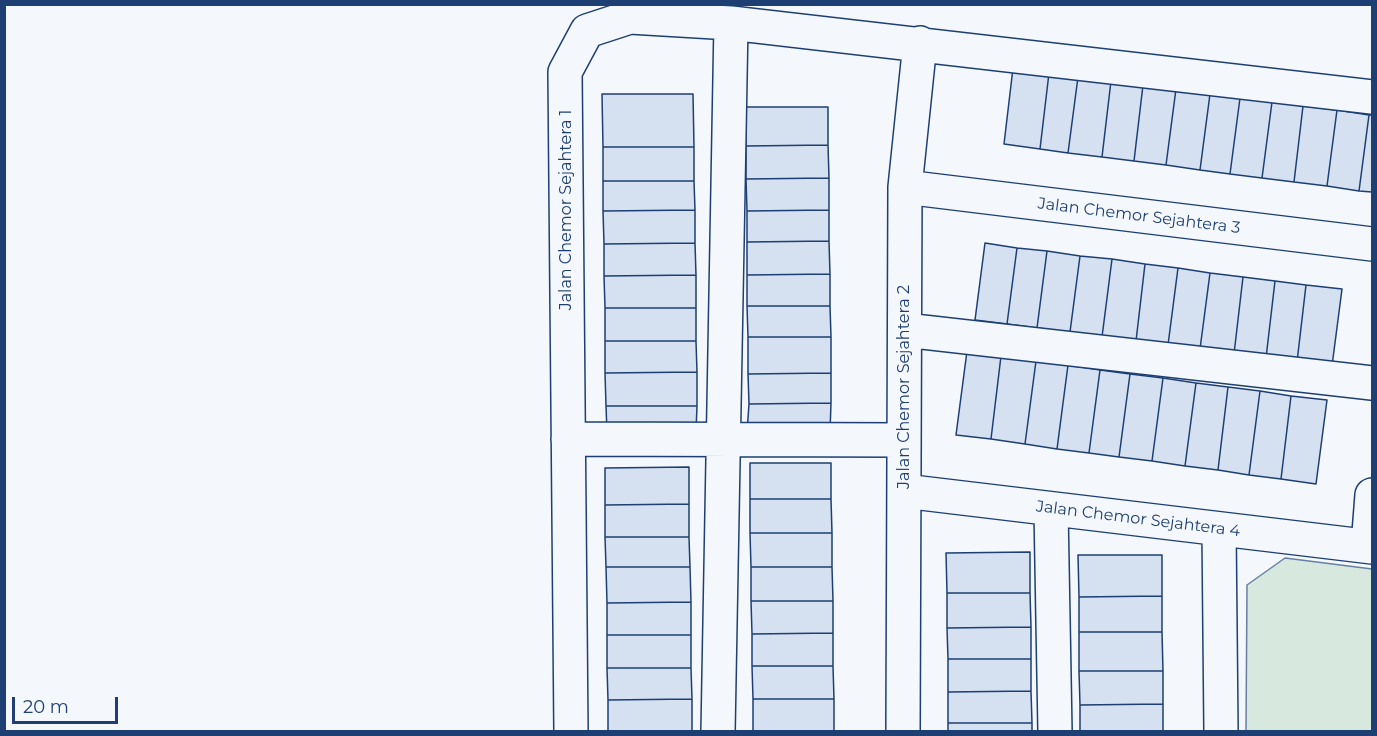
<!DOCTYPE html>
<style>
body{margin:0}
#map{position:relative;width:1377px;height:736px;overflow:hidden;background:#f4f7fb;font-family:Montserrat,sans-serif}
canvas{display:block}
.frame{position:absolute;inset:0;border:6px solid #1d3f73;pointer-events:none}
.scale{position:absolute;left:12px;top:697px;width:106px;height:27px;box-sizing:border-box;border:3px solid #1d3f73;border-top:0;padding-left:8px;font-size:18px;line-height:21px;white-space:nowrap;color:#1d3f73;-webkit-text-stroke:4px #f4f7fb;paint-order:stroke}
</style>
<div id="map">
<canvas width="1377" height="736"></canvas>
<div class="frame"></div>
<div class="scale">20 m</div>
</div>
<script>
const ctx = document.querySelector('canvas').getContext('2d');
ctx.lineJoin = 'round';
function paint(path, color) {
  ctx.fillStyle = color;
  ctx.fill(path, 'evenodd');
}
function toPath(rows) {
  const path = new Path2D();
  for (const r of rows) {
    path.moveTo(r[0], r[1]);
    for (let i = 2; i < r.length; i += 2) path.lineTo(r[i], r[i + 1]);
  }
  return path;
}
function stroke(path, color, width, dash) {
  ctx.strokeStyle = color;
  ctx.lineWidth = width;
  ctx.lineCap = dash ? 'butt' : 'round';
  ctx.setLineDash(dash || []);
  ctx.stroke(path);
}
function drawText(font, color, halo, rows, align = 'center') {
  ctx.font = font + ' Montserrat,sans-serif';
  ctx.lineWidth = 4.5;
  ctx.setLineDash([]);
  ctx.textBaseline = 'middle';
  ctx.strokeStyle = halo;
  ctx.fillStyle = color;
  for (const [text, x, y, turn = 0] of rows) {
    ctx.save();
    ctx.translate(x, y);
    ctx.rotate((+turn || 0) * Math.PI / 180);
    ctx.textAlign = isNaN(turn) ? turn : align;
    if (halo) ctx.strokeText(text, 0, 0);
    ctx.fillText(text, 0, 0);
    ctx.restore();
  }
}
const green = toPath([
 [1285,558,1372,569,1372,731,1246,731,1247,585,1285,558]
]);
paint(green, '#d7e8df');
stroke(green, '#687fa3', 1.5);
const building = toPath([
 [1013,68,1049,73,1040,149,1004,144,1013,68],
 [1049,73,1078,77,1068,153,1040,149,1049,73],
 [1078,77,1111,81,1102,157,1068,153,1078,77],
 [1111,81,1143,85,1134,161,1102,157,1111,81],
 [1143,85,1176,89,1166,165,1134,161,1143,85],
 [1176,89,1210,94,1200,170,1166,165,1176,89],
 [602,94,693,94,694,147,603,147,602,94],
 [1210,94,1240,98,1230,174,1200,170,1210,94],
 [1240,98,1272,102,1262,178,1230,174,1240,98],
 [1272,102,1303,106,1294,182,1262,178,1272,102],
 [1303,106,1337,110,1327,186,1294,182,1303,106],
 [745,107,828,107,828,145,746,146,745,107],
 [1337,110,1369,115,1359,191,1327,186,1337,110],
 [1369,115,1372,115,1372,192,1359,191,1369,115],
 [828,145,829,178,746,179,746,146,828,145],
 [603,147,694,147,694,181,603,181,603,147],
 [829,178,829,210,747,211,746,179,829,178],
 [603,181,694,181,695,210,603,211,603,181],
 [695,210,695,243,604,244,603,211,695,210],
 [829,210,829,241,747,242,747,211,829,210],
 [829,241,830,274,747,275,747,242,829,241],
 [695,243,696,275,604,276,604,244,695,243],
 [985,243,1017,248,1007,324,975,320,985,243],
 [1017,248,1047,251,1037,328,1007,324,1017,248],
 [1047,251,1080,256,1070,332,1037,328,1047,251],
 [1080,256,1112,259,1102,337,1070,332,1080,256],
 [1112,259,1145,264,1136,341,1102,337,1112,259],
 [1145,264,1178,268,1168,345,1136,341,1145,264],
 [1178,268,1210,273,1200,349,1168,345,1178,268],
 [1210,273,1243,277,1234,354,1200,349,1210,273],
 [830,274,830,306,747,306,747,275,830,274],
 [696,275,696,308,605,308,604,276,696,275],
 [1243,277,1275,281,1266,358,1234,354,1243,277],
 [1275,281,1306,285,1297,362,1266,358,1275,281],
 [1306,285,1342,289,1332,366,1297,362,1306,285],
 [747,306,830,306,831,337,748,337,747,306],
 [605,308,696,308,696,341,605,341,605,308],
 [748,337,831,337,831,373,748,374,748,337],
 [605,341,696,341,697,372,605,373,605,341],
 [967,351,1001,356,991,439,956,435,967,351],
 [1001,356,1036,361,1025,444,991,439,1001,356],
 [1036,361,1068,365,1057,449,1025,444,1036,361],
 [1068,365,1100,370,1089,453,1057,449,1068,365],
 [1100,370,1130,374,1119,457,1089,453,1100,370],
 [697,372,697,406,606,406,605,373,697,372],
 [831,373,831,403,749,404,748,374,831,373],
 [1130,374,1163,378,1152,461,1119,457,1130,374],
 [1163,378,1196,383,1185,466,1152,461,1163,378],
 [1196,383,1228,387,1218,470,1185,466,1196,383],
 [1228,387,1260,391,1249,475,1218,470,1228,387],
 [1260,391,1291,396,1281,479,1249,475,1260,391],
 [1291,396,1327,400,1316,484,1281,479,1291,396],
 [831,403,830,432,747,432,749,404,831,403],
 [606,406,697,406,696,431,607,432,606,406],
 [750,463,831,463,831,499,750,499,750,463],
 [689,467,689,504,605,505,605,468,689,467],
 [750,499,831,499,832,533,750,533,750,499],
 [689,504,689,537,605,537,605,505,689,504],
 [750,533,832,533,832,567,751,567,750,533],
 [605,537,689,537,690,567,606,567,605,537],
 [1030,552,1030,593,947,593,946,553,1030,552],
 [1078,555,1162,555,1162,596,1079,597,1078,555],
 [606,567,690,567,691,602,607,603,606,567],
 [751,567,832,567,833,601,751,601,751,567],
 [947,593,1030,593,1031,627,947,628,947,593],
 [1162,596,1162,632,1079,632,1079,597,1162,596],
 [751,601,833,601,833,633,752,634,751,601],
 [691,602,691,635,607,635,607,603,691,602],
 [1031,627,1031,659,948,659,947,628,1031,627],
 [1079,632,1162,632,1163,671,1079,671,1079,632],
 [833,633,833,666,752,666,752,634,833,633],
 [607,635,691,635,691,668,607,668,607,635],
 [948,659,1031,659,1031,691,948,692,948,659],
 [752,666,833,666,834,699,753,699,752,666],
 [607,668,691,668,692,699,608,700,607,668],
 [1079,671,1163,671,1163,704,1080,705,1079,671],
 [1031,691,1032,723,948,723,948,692,1031,691],
 [692,699,692,732,608,732,608,700,692,699],
 [753,699,834,699,834,731,753,731,753,699],
 [1163,704,1163,732,1080,732,1080,705,1163,704],
 [948,723,1032,723,1032,732,948,732,948,723],
 [753,731,834,731,834,732,753,732,753,731]
]);
paint(building, '#d5e0f0');
stroke(building, '#1d3f73', 1.5);
const minor = toPath([
 [905,187,1372,244],
 [905,330,1372,383],
 [568,439,904,440],
 [904,491,1372,547],
 [1051,509,1055,732],
 [1219,529,1221,732],
 [1368,546,1372,495],
 [571,732,565,72,587,31,630,17,731,23,1372,97],
 [718,732,731,23],
 [903,732,905,187,920,43]
]);
stroke(minor, '#1d3f73', 36);
stroke(minor, '#f4f7fb', 33);
drawText('16px', '#1d3f73', '#f4f7fb', [
 ["Jalan Chemor Sejahtera 1",566,210,-90],
 ["Jalan Chemor Sejahtera 3",1139,216,7],
 ["Jalan Chemor Sejahtera 2",904,387,-90],
 ["Jalan Chemor Sejahtera 4",1138,519,7]
]);
</script>
